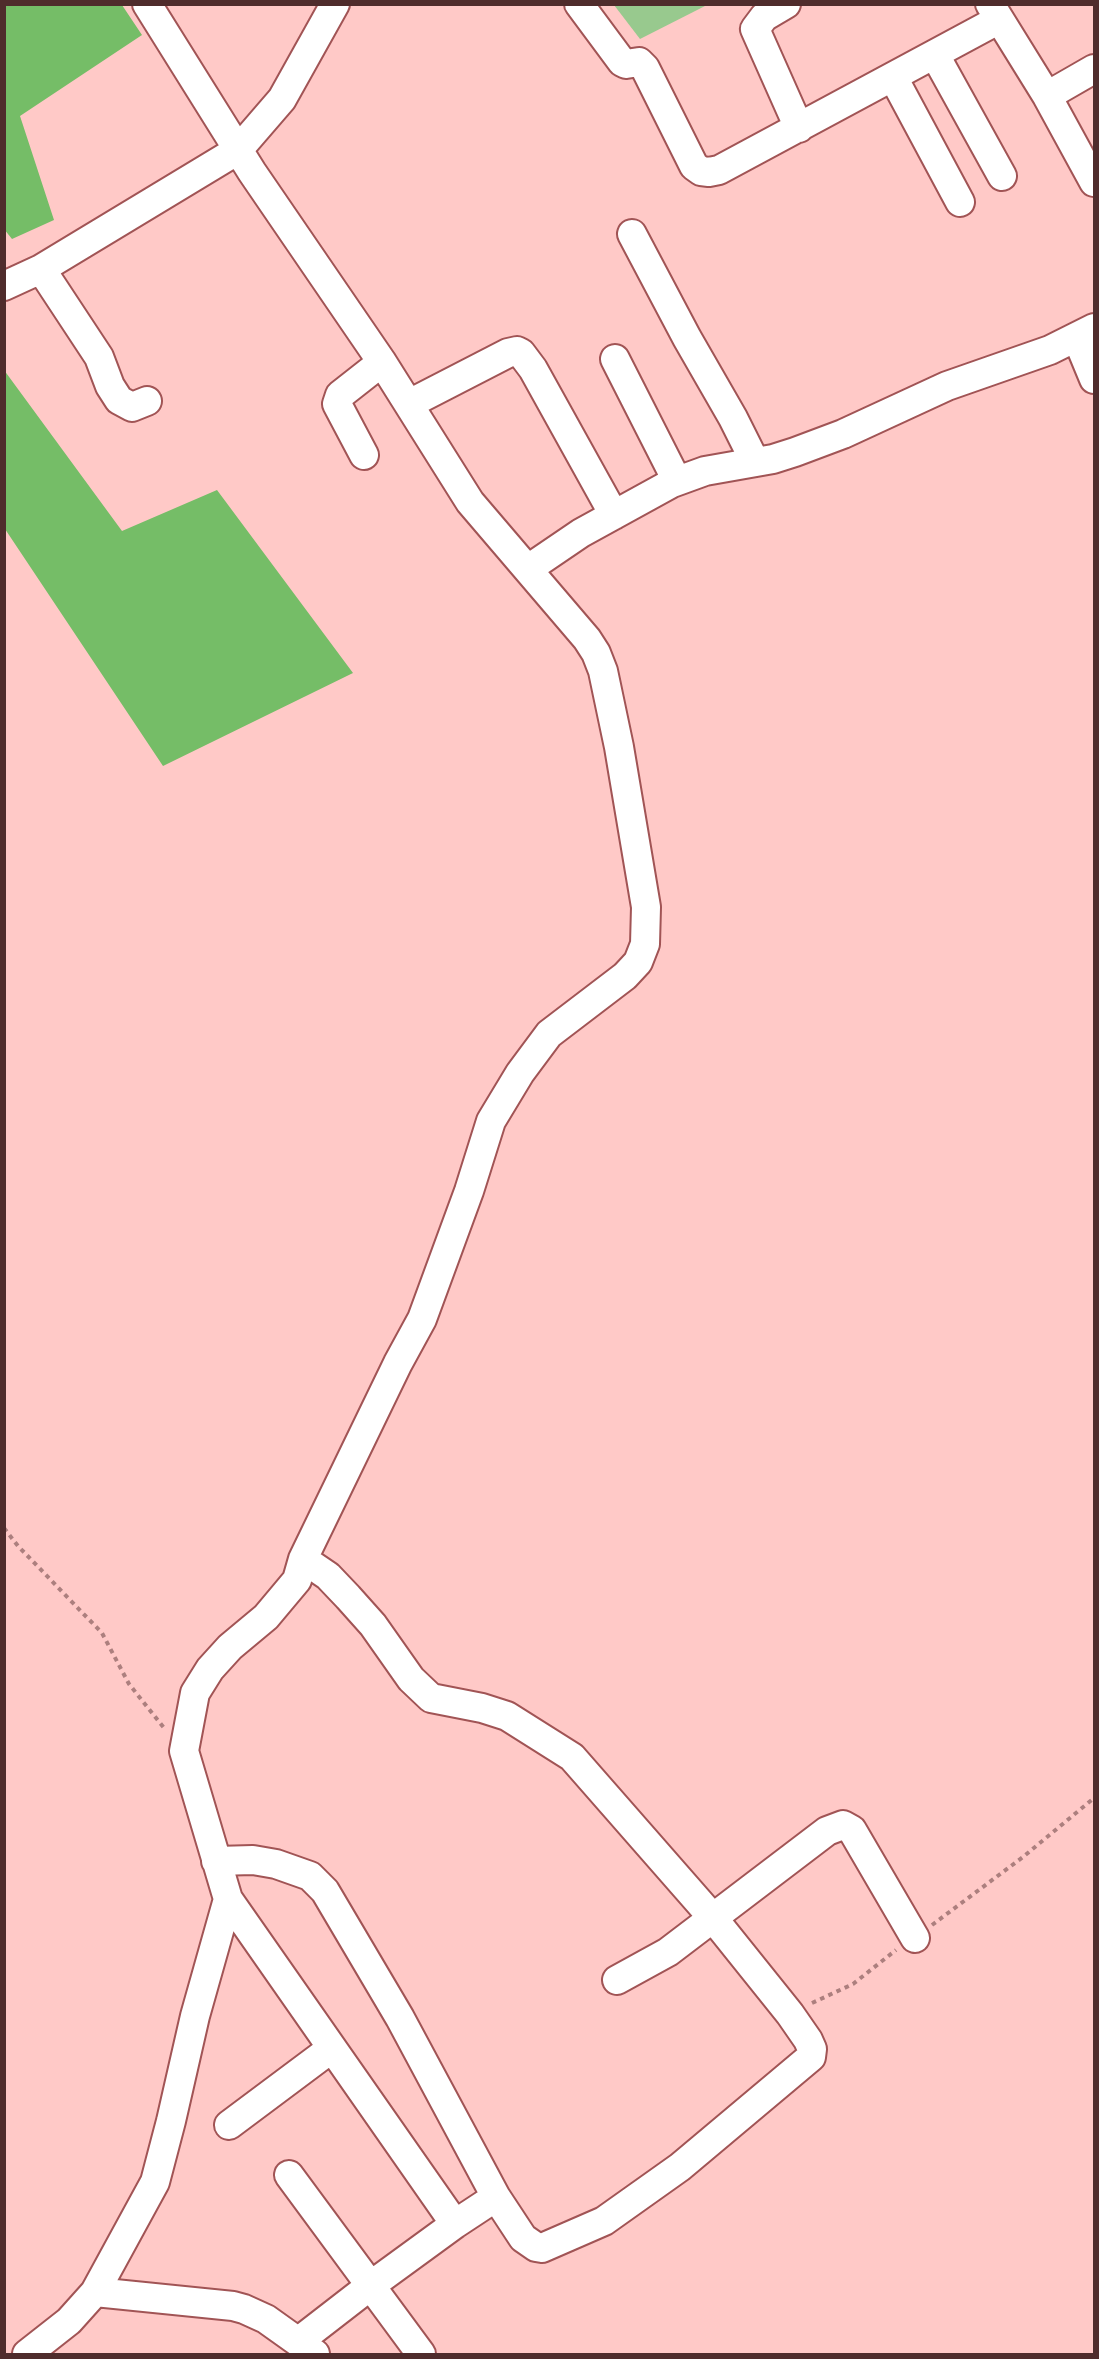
<!DOCTYPE html>
<style>
body{margin:0}
#map{position:relative;width:1099px;height:2359px;overflow:hidden;background:#ffc9c7;font-family:Signika,sans-serif}
canvas{display:block}
.frame{position:absolute;inset:0;border:6px solid #4f2c2c;pointer-events:none}
</style>
<div id="map">
<canvas width="1099" height="2359"></canvas>
<div class="frame"></div>
</div>
<script>
const ctx = document.querySelector('canvas').getContext('2d');
ctx.lineJoin = 'round';
function paint(path, color) {
  ctx.fillStyle = color;
  ctx.fill(path, 'evenodd');
}
function toPath(rows) {
  const path = new Path2D();
  for (const r of rows) {
    path.moveTo(r[0], r[1]);
    for (let i = 2; i < r.length; i += 2) path.lineTo(r[i], r[i + 1]);
  }
  return path;
}
function stroke(path, color, width, dash) {
  ctx.strokeStyle = color;
  ctx.lineWidth = width;
  ctx.lineCap = dash ? 'butt' : 'round';
  ctx.setLineDash(dash || []);
  ctx.stroke(path);
}
paint(toPath([
 [614,5,707,5,640,39]
]), '#98c98e');
paint(toPath([
 [5,4,122,5,142,35,20,116,54,220,12,239,4,229],
 [4,370,122,531,217,490,353,673,163,766,5,529]
]), '#75bd67');
const minor = toPath([
 [579,4,622,62,626,64,639,62,645,68,694,166,701,171,709,172,719,170,998,20],
 [786,4,764,17,755,29,799,128],
 [990,4,1047,96,1094,182],
 [935,55,1002,176],
 [893,77,960,202],
 [1047,96,1094,69],
 [632,234,687,338,733,418,755,462],
 [41,269,99,357,110,386,119,400,132,407,147,401],
 [4,286,41,269,238,150,282,99,335,4],
 [1077,338,1094,379],
 [615,359,677,481],
 [409,404,508,353,517,351,521,353,533,369,614,515],
 [364,455,337,404,340,395,382,362],
 [528,569,581,533,672,483,705,471,773,459,795,452,843,434,947,386,1050,350,1094,328],
 [216,1861,253,1860,276,1864,310,1876,325,1891,400,2018,496,2197,523,2238,536,2247,542,2248,604,2221,680,2167,811,2057,812,2049,808,2040,790,2014,713,1918,572,1757,507,1716,482,1708,431,1698,411,1679,373,1625,348,1597,328,1576,303,1559],
 [228,1899,455,2224],
 [617,1980,668,1952,827,1831,843,1825,852,1830,915,1938],
 [229,2125,332,2048],
 [289,2175,421,2354],
 [95,2292,233,2306,244,2309,266,2319,315,2354],
 [299,2341,370,2286,455,2224,496,2197],
 [27,2354,69,2321,95,2292,155,2182,171,2121,195,2016,228,1899,184,1751,195,1693,210,1669,230,1647,266,1617,297,1580,303,1559,398,1363,422,1319,469,1191,491,1121,520,1073,549,1034,625,976,638,962,645,944,646,907,619,747,603,671,596,653,587,639,470,502,382,362,252,172,147,4]
]);
stroke(minor, '#a15455', 32);
stroke(toPath([
 [4,1528,18,1546,102,1633,129,1684,164,1728],
 [932,1925,1023,1857,1094,1798],
 [812,2003,853,1984,896,1950]
]), '#ac7f7e', 4, [4.5, 4.5]);
stroke(minor, '#fff', 28);
</script>
